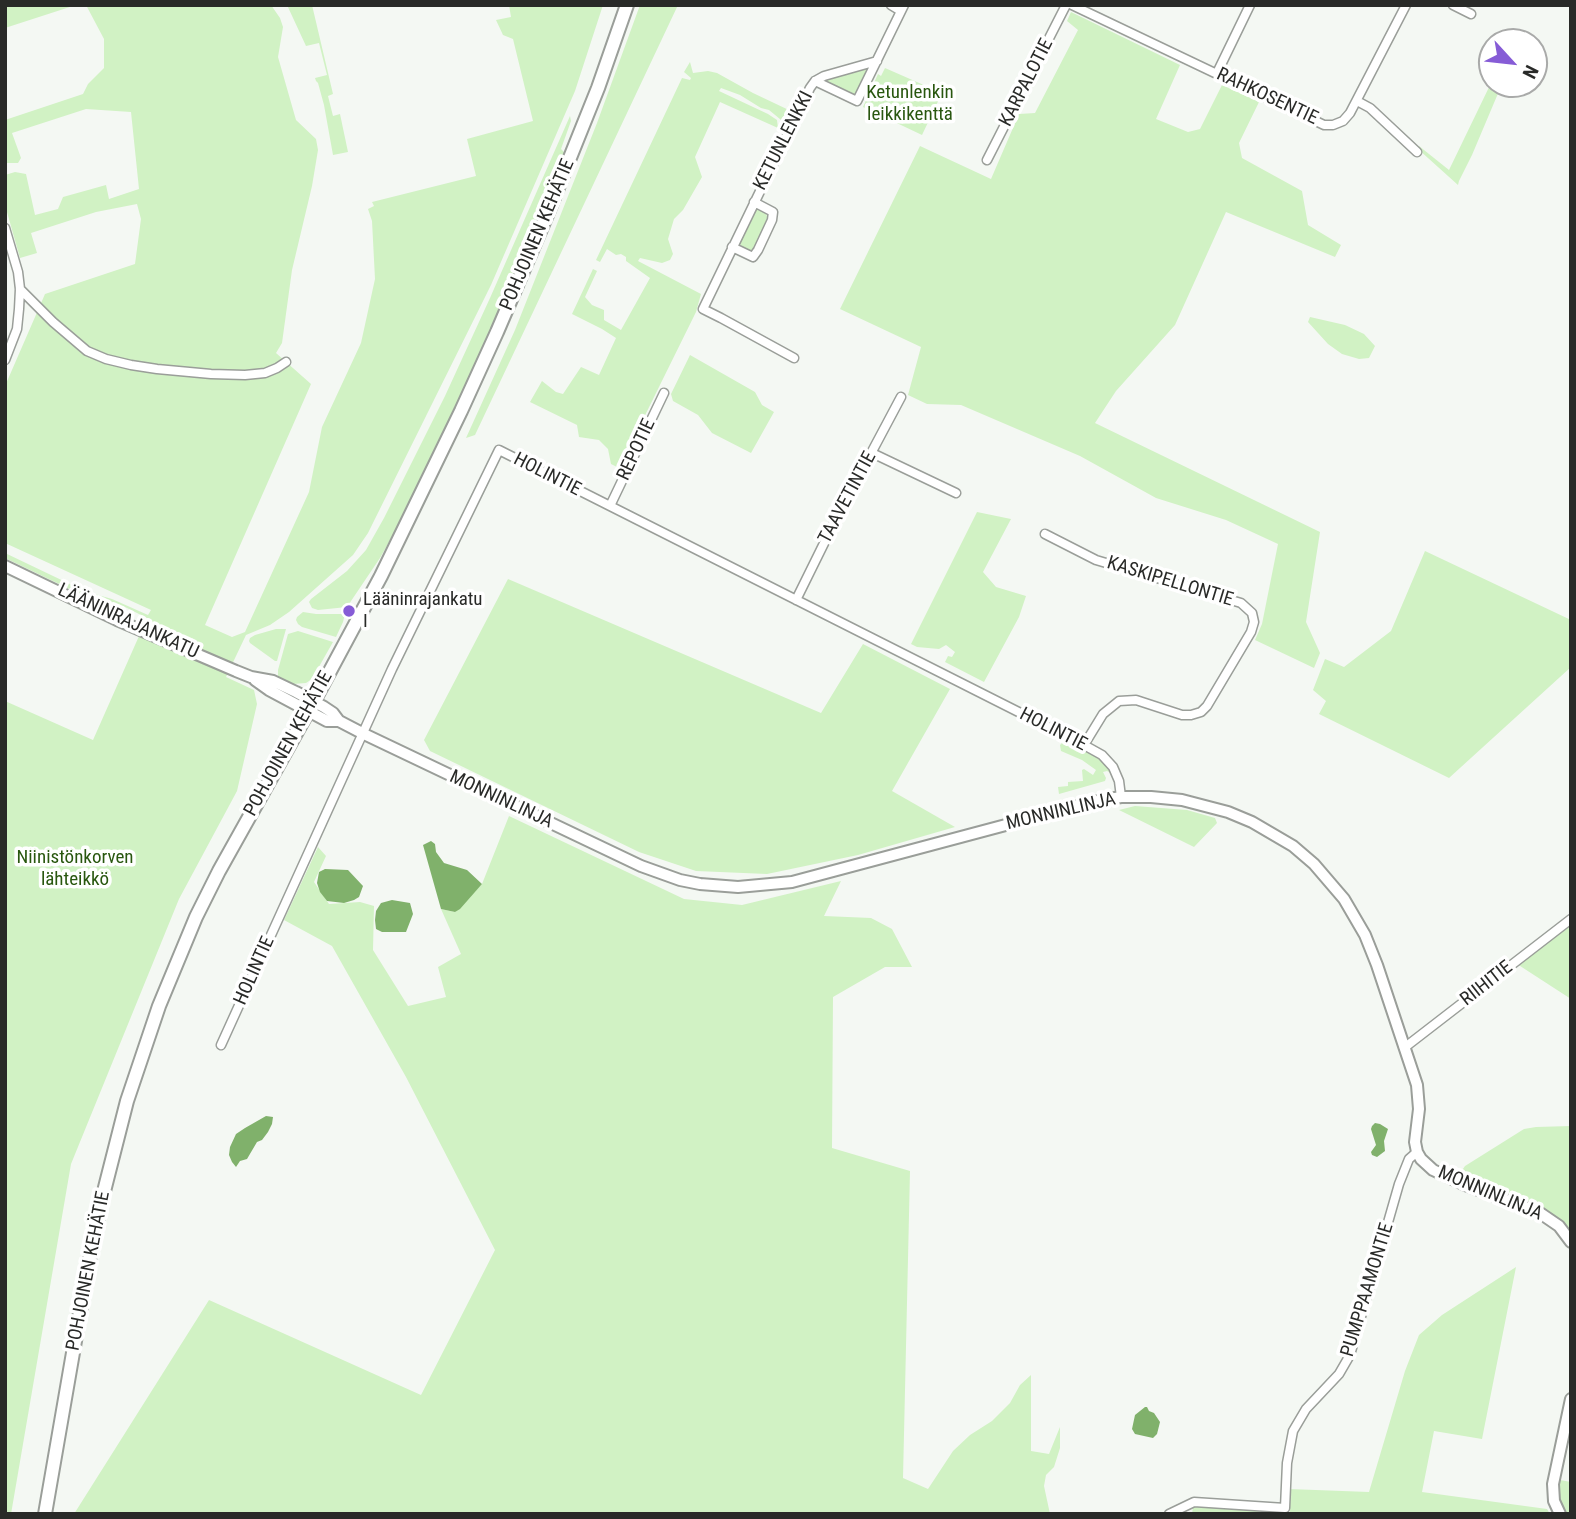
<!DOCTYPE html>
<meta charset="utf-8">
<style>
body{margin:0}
#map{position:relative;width:1576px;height:1519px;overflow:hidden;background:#f4f8f3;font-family:"Roboto Condensed",sans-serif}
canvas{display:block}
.frame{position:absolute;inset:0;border:7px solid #292a28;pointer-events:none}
.north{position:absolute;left:1478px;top:28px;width:70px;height:70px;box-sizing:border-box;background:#fff;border:2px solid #a9aaa9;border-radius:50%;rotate:117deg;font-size:19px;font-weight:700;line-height:28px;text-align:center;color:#292a28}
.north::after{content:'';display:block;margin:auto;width:24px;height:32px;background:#865cd6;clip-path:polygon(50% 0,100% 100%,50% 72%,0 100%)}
</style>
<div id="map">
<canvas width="1576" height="1519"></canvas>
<div class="frame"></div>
<div class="north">N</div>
</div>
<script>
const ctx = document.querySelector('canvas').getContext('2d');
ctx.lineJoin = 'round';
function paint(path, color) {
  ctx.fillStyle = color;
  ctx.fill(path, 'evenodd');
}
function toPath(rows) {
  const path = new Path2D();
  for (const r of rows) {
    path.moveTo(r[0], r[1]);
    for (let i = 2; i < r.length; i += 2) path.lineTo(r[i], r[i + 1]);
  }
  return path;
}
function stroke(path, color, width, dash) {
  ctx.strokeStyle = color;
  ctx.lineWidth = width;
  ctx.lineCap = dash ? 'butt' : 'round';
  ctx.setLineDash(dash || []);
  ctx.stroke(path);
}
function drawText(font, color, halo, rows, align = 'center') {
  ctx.font = font + ' "Roboto Condensed",sans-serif';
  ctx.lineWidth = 7;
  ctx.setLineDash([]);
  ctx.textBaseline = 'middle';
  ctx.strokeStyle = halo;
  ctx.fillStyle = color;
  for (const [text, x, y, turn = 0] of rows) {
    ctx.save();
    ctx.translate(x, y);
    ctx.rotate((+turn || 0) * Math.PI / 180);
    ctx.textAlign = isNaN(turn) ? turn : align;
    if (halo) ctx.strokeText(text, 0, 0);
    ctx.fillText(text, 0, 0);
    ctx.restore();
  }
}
paint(toPath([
 [5,5,76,5,5,28],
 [86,5,271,5,280,18,283,27,278,57,296,120,316,139,318,150,312,186,292,270,282,343,276,353,311,384,205,625,232,637,245,632,309,492,322,427,361,343,375,279,372,221,368,209,374,206,372,202,476,176,467,139,533,121,513,39,503,35,496,20,511,17,509,5,603,5,575,91,491,285,368,533,353,555,289,612,270,625,246,635,226,677,254,690,257,704,237,791,179,899,71,1164,11,1514,5,1514,5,701,93,740,147,618,123,606,119,607,101,603,84,596,5,558,5,553,74,586,91,593,112,599,148,615,151,610,5,543,5,386,45,294,135,264,141,219,137,204,96,212,31,233,37,253,20,258,5,205,5,175,15,172,26,174,35,215,58,209,63,197,106,185,109,199,139,189,131,112,86,109,12,133,21,158,18,163,5,163,5,120,83,94,88,84,104,68,104,39],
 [287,5,312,5,333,94,328,96,333,116,340,114,348,152,333,155,324,105,318,83,316,81,315,78,327,75,319,43,306,46],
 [640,5,678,5,475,435,466,438,515,330,597,123],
 [1071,12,1180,65,1156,119,1188,132,1200,129,1222,85,1259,102,1239,143,1242,158,1302,191,1308,225,1341,245,1335,257,1226,212,1175,325,1116,391,1095,423,1320,532,1306,622,1320,653,1314,668,1255,640,1262,624,1278,544,1226,520,1156,498,1080,456,961,405,927,404,908,395,921,347,840,309,920,146,991,179,1019,114,1035,113,1078,30,1067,21],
 [690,62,693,73,708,71,717,73,753,93,793,112,786,124,769,110,761,108,740,95,721,88,719,91,768,114,777,120,778,128,720,102,695,157,702,177,683,210,674,219,668,239,673,254,670,260,662,263,640,258,638,261,701,294,696,312,619,468,611,464,608,449,599,440,579,437,577,425,530,402,542,381,556,392,563,394,581,367,599,375,616,338,602,329,572,314,593,269,597,271,585,297,592,305,604,310,604,320,621,330,650,278,626,261,626,257,621,254,616,255,607,249,600,262,596,260,682,78,690,80,691,78,684,72],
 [869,67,857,94,855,95,826,83,824,80],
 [885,68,942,93,922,135,863,107,878,74,881,76],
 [1492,81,1492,84,1502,84,1472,155,1459,181,1458,185,1418,149,1419,146,1449,170],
 [570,116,571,121,561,149,566,154,496,320,448,425,402,519,380,558,347,607,318,610,312,608,309,602,311,599,347,571,366,550,384,518,445,396,490,298],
 [756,208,766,212,768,221,754,249,750,251,741,247,739,240,754,210],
 [1310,317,1345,325,1364,334,1375,346,1369,358,1359,359,1342,354,1328,344,1308,322],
 [690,355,755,392,762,405,774,412,751,453,712,433,698,415,673,401,671,394],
 [977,512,1011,519,983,572,996,587,1026,596,1019,617,984,682,945,662,948,656,952,657,955,652,946,645,939,649,917,647,911,644],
 [1425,551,1571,620,1571,667,1449,778,1319,714,1326,701,1313,690,1325,659,1344,667,1391,631],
 [508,579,821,713,863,644,950,689,892,791,955,827,858,855,767,874,696,871,639,852,430,751,424,740],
 [303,612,316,614,345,614,343,622,336,637,302,627,298,624,296,620,297,617],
 [276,629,286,629,277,661,275,661,250,643,249,641,250,638,255,635],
 [298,631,333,642,312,679,306,683,293,684,280,680,278,678,278,670,288,634],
 [1065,740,1094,755,1106,765,1111,773,1107,771,1103,772,1106,778,1105,781,1059,794,1058,787,1068,786,1068,782,1083,781,1082,770,1084,769,1093,775,1096,770,1082,760,1061,751,1060,745],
 [1135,806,1187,810,1215,818,1217,823,1194,847,1119,810],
 [509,816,684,899,742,905,841,881,824,916,871,918,892,929,912,967,885,967,833,997,832,1148,910,1171,903,1478,928,1489,953,1451,970,1435,992,1421,1010,1403,1020,1385,1031,1375,1031,1451,1049,1454,1060,1427,1060,1448,1054,1467,1046,1475,1044,1486,1050,1514,74,1514,209,1300,421,1395,495,1250,406,1077,332,946,284,920,318,847,326,856,314,882,329,904,360,902,374,906,373,950,408,1006,446,997,438,967,461,954,441,909,455,912,482,884],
 [1571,924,1571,999,1517,964],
 [1571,1126,1571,1232,1563,1222,1545,1209,1458,1176,1465,1166,1524,1129,1536,1127],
 [1516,1267,1482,1439,1434,1431,1422,1492,1547,1509,1550,1514,1290,1514,1289,1489,1369,1492,1405,1371,1419,1335,1442,1315],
 [1560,1480,1571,1482,1571,1514,1567,1514,1564,1511,1559,1502,1558,1494],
 [1199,1506,1280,1513,1280,1514,1192,1514,1193,1507]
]), '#d1f2c4');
paint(toPath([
 [431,841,435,844,436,852,444,863,467,870,482,884,460,909,455,912,441,909,423,845],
 [325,869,348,870,363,886,359,897,354,900,344,903,327,901,320,892,317,883,319,872],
 [392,900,410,903,413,914,406,932,382,932,376,929,375,920,376,911,381,903],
 [266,1116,273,1117,272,1124,268,1132,262,1140,257,1142,247,1159,240,1161,236,1167,232,1162,229,1155,230,1147,236,1134,245,1128],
 [1375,1123,1380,1124,1388,1129,1384,1141,1385,1151,1377,1157,1372,1155,1371,1152,1376,1145,1371,1129,1372,1126],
 [1145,1407,1147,1407,1149,1411,1154,1413,1160,1422,1157,1434,1153,1438,1135,1434,1132,1429,1135,1415]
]), '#80b16b');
const minor = toPath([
 [891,5,901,11],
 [1072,5,1324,125,1333,125,1343,121,1350,113,1406,5],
 [1453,5,1471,14],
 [1217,73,1250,5],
 [815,81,857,101,904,5],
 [1357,101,1370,108,1417,152],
 [987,160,1066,5],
 [5,228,18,272,20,289,19,309,17,329,5,360],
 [732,247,753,257,758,250,772,220,773,212,754,202],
 [20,289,53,322,87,351,106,359,131,365,157,369,211,374,245,375,265,373,277,368,286,362],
 [794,358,721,318,703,309,810,88,815,81,824,76,877,61],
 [872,453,956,493],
 [610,506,664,393],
 [1045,534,1096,560,1241,603,1252,613,1254,622,1251,632,1207,706,1201,712,1191,715,1182,715,1136,700,1119,701,1103,714,1084,745],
 [796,600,835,521,901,397],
 [221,1045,392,669,499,450,1084,745,1102,755,1113,767,1119,781,1121,797],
 [1404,1048,1571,919],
 [1169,1514,1194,1502,1285,1508,1287,1463,1293,1431,1306,1409,1339,1374,1350,1355,1399,1184,1409,1159,1417,1152]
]);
const tertiary = toPath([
 [5,566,117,620,236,671,251,677,273,681,296,692,324,707,333,713,339,721,364,734,641,866,680,880,700,884,738,887,792,882,1092,802,1121,797,1151,797,1182,800,1228,812,1252,822,1293,846,1314,864,1344,899,1365,935,1377,965,1417,1085,1419,1109,1415,1142,1417,1152,1421,1159,1433,1170,1465,1185,1540,1213,1559,1226,1571,1242],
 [255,680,269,690,327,721,339,721],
 [1560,1514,1554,1501,1553,1484,1571,1399]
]);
const secondary = toPath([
 [45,1514,87,1272,99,1211,127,1101,159,1006,196,917,219,871,314,701,381,576,461,411,497,332,547,215,598,88,627,5]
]);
stroke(minor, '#9a9e99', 11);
stroke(tertiary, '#9a9e99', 14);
stroke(secondary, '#9a9e99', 16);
stroke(minor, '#fff', 8);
stroke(tertiary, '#fff', 10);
stroke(secondary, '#fff', 12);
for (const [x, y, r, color] of [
 [349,611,7,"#865cd6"]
]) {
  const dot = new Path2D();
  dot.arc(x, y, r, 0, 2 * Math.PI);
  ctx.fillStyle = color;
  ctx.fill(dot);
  stroke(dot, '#fff', 2.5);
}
drawText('19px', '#292a28', '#fff', [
 ["KARPALOTIE",1027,83,-63],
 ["RAHKOSENTIE",1267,97,25],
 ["KETUNLENKKI",784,141,-63],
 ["POHJOINEN KEHÄTIE",538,235,-67],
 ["REPOTIE",637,450,-65],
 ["HOLINTIE",547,475,27],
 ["TAAVETINTIE",848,498,-62],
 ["KASKIPELLONTIE",1170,582,17],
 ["LÄÄNINRAJANKATU",128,622,25],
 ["HOLINTIE",1053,730,27],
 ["POHJOINEN KEHÄTIE",289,744,-61],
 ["MONNINLINJA",501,800,25],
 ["MONNINLINJA",1061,812,-13],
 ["HOLINTIE",255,971,-66],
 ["RIIHITIE",1487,984,-38],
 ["MONNINLINJA",1490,1194,23],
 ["POHJOINEN KEHÄTIE",89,1271,-79],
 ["PUMPPAAMONTIE",1368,1290,-73]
]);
drawText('19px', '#29570f', '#fff', [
 ["Ketunlenkin",910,93],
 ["leikkikenttä",910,115],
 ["Niinistönkorven",75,858],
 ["lähteikkö",75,880]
]);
drawText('19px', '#292a28', '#fff', [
 ["Lääninrajankatu",363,600],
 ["I",363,622]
], 'left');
</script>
